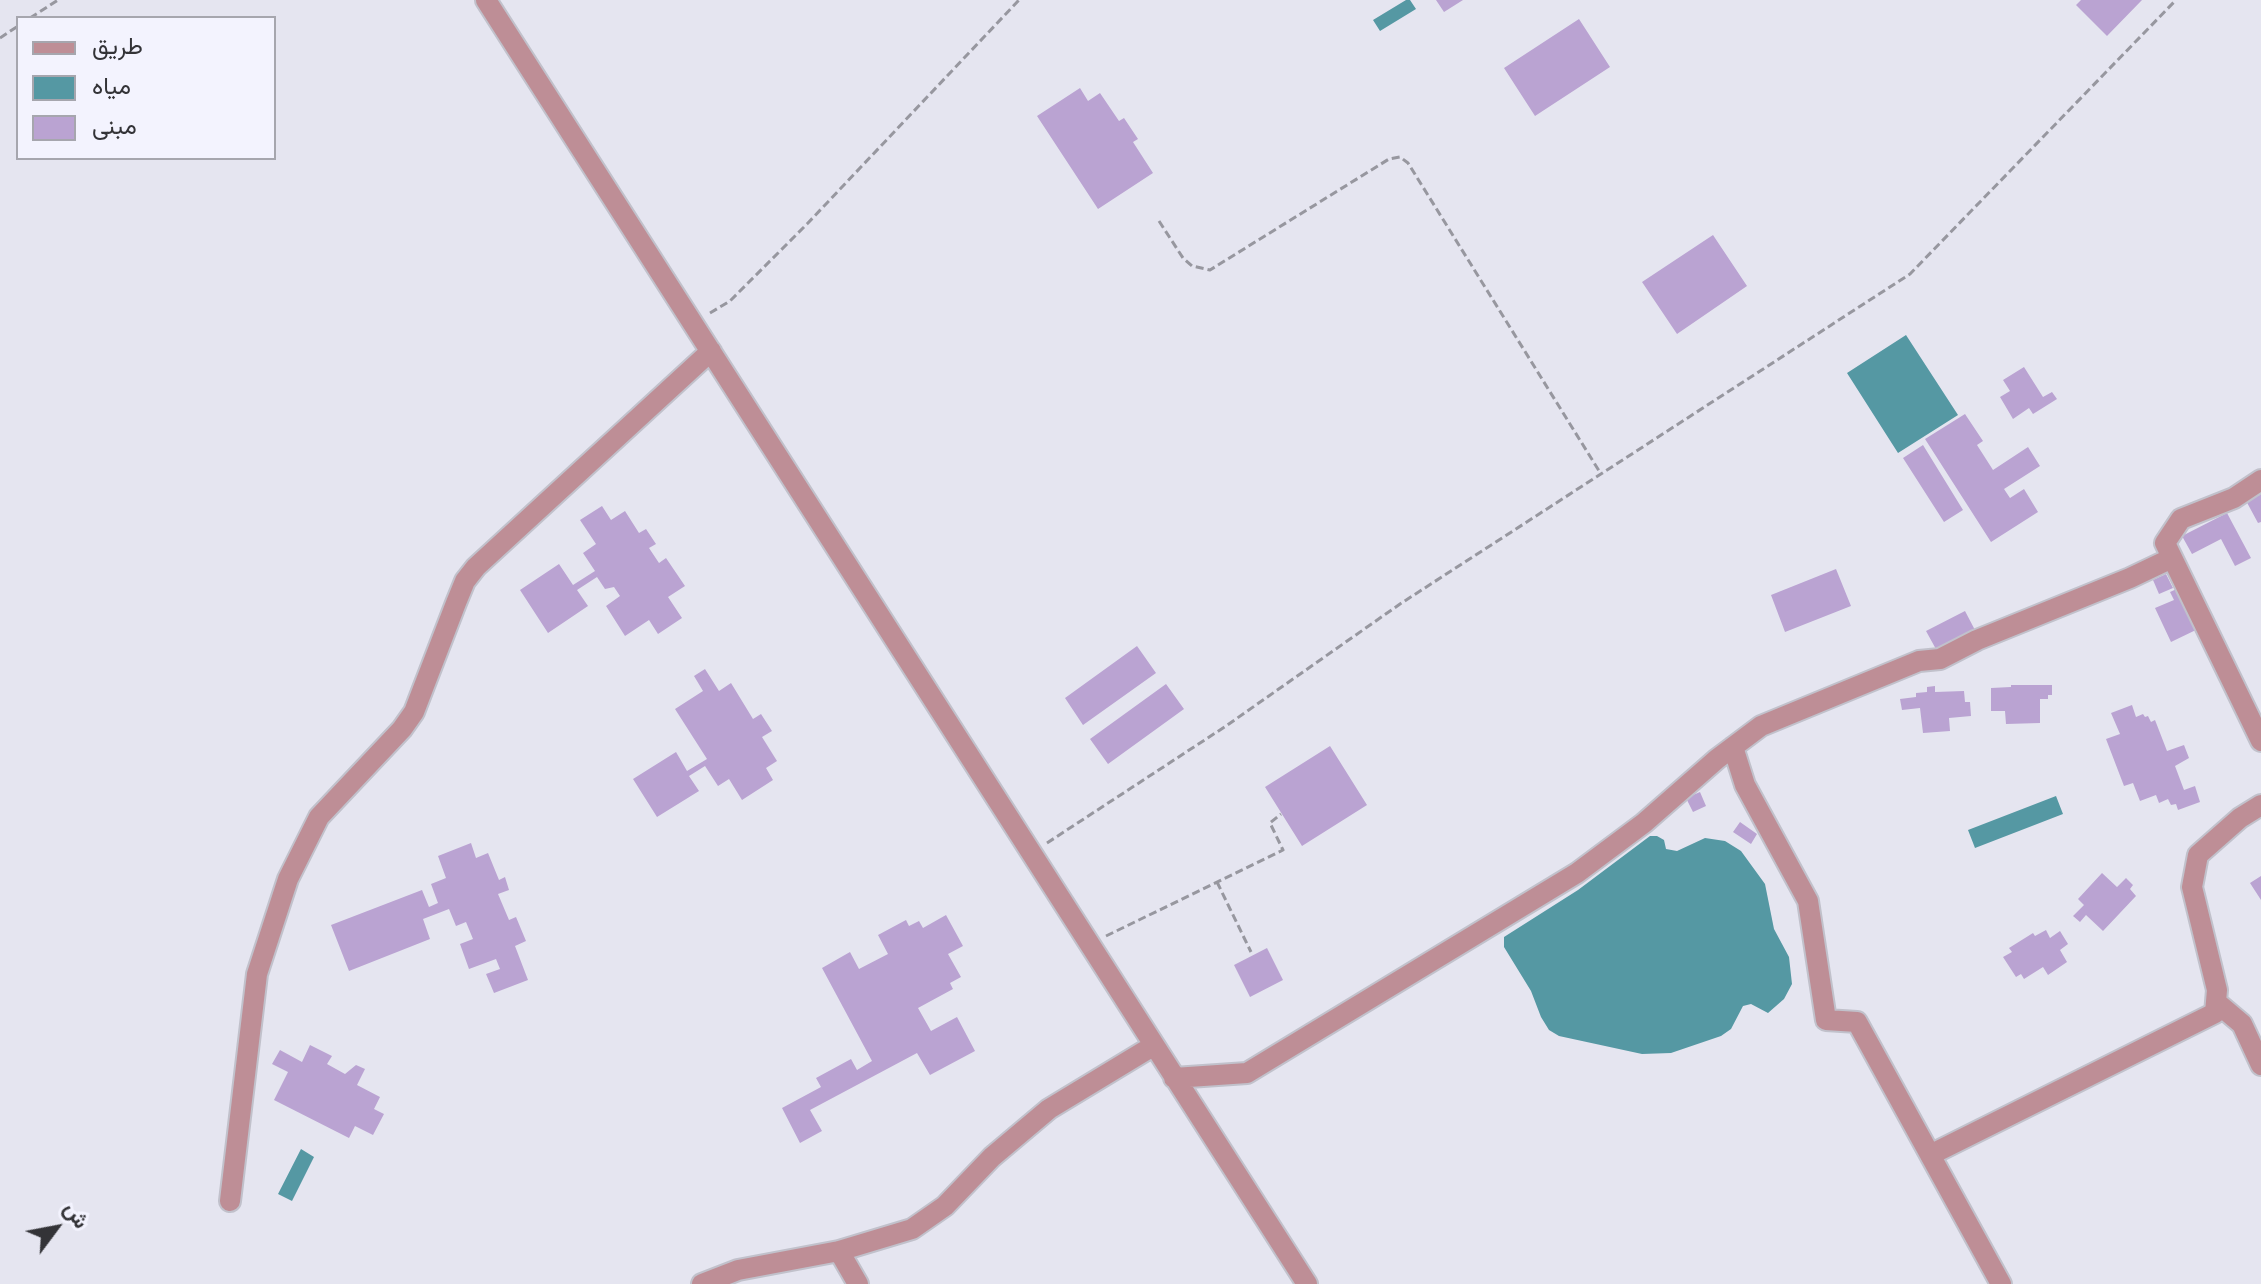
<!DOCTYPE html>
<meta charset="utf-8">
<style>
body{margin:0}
#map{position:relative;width:2261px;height:1284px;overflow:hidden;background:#e5e5f0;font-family:"Fira Sans",Vazirmatn,sans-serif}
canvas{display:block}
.legend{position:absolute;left:16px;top:16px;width:260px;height:144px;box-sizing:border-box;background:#f3f3fe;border:2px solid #a6a6ae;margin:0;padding:10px 14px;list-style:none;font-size:24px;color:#333337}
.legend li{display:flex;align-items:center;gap:16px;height:40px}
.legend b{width:40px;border:2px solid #a6a6ae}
.north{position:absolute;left:16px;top:1188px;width:80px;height:80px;-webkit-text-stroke:6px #f3f3fe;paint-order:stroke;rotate:58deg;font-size:22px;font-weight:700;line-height:32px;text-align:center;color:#333337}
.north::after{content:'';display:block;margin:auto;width:28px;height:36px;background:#333337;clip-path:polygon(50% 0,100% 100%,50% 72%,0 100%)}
</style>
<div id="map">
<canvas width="2261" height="1284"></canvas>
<ul class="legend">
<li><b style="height:10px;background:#be8e96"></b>طريق</li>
<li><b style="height:22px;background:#5598a3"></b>مياه</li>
<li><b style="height:22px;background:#baa3d2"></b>مبنى</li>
</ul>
<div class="north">ش</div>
</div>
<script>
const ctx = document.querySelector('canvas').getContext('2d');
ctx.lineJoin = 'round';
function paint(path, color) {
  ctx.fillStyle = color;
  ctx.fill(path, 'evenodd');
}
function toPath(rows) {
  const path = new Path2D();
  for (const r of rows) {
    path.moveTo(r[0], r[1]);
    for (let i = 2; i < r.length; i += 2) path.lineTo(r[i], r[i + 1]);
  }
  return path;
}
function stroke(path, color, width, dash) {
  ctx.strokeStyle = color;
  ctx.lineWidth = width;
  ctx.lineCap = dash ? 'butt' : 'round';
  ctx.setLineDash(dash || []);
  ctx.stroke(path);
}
paint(toPath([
 [1406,0,1410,0,1416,9,1380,31,1373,20],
 [1906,335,1958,415,1898,453,1847,373],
 [2056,796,2063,814,1975,848,1968,830],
 [1650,836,1657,836,1664,840,1666,849,1677,851,1705,838,1725,841,1741,851,1765,884,1774,929,1789,957,1792,984,1784,999,1768,1013,1751,1004,1743,1006,1731,1029,1721,1036,1671,1053,1642,1054,1559,1036,1549,1030,1541,1017,1531,991,1504,947,1504,937,1578,890],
 [301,1149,314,1157,292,1201,278,1194]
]), '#5598a3');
paint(toPath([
 [1436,0,1463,0,1444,12],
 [2081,0,2142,0,2107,36,2076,5],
 [1579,19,1610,67,1535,116,1504,68],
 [1080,88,1088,101,1100,93,1119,121,1124,118,1138,139,1133,142,1153,173,1098,209,1037,116],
 [1713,235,1747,286,1677,334,1642,282],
 [2024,367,2043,397,2052,392,2057,399,2033,414,2029,408,2013,419,2000,397,2010,391,2003,380],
 [1965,414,1983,441,1977,445,1993,470,2028,447,2040,466,2004,489,2010,498,2024,489,2038,512,1991,542,1925,439],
 [1923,445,1963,510,1944,522,1903,458],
 [2256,491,2258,496,2261,494,2261,522,2258,523,2244,497],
 [602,506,611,520,625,511,639,533,646,529,656,544,649,548,659,563,666,558,685,586,668,597,682,618,658,634,649,620,625,636,606,606,620,596,614,587,605,589,597,577,577,590,588,606,548,633,520,590,559,564,573,585,595,571,583,553,596,544,580,520],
 [2227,513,2251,558,2235,566,2221,539,2192,554,2182,536],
 [1836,569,1851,606,1785,632,1771,595],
 [2166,574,2173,588,2159,594,2153,580],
 [2181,587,2200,628,2171,642,2155,608,2174,600,2170,592],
 [1965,611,1976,632,1937,651,1926,631],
 [1137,646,1156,673,1083,725,1065,698],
 [705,669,719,691,731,683,753,719,761,714,772,731,762,737,777,761,766,768,773,780,742,800,729,779,718,786,705,766,689,776,699,791,657,817,633,779,676,752,687,771,707,759,675,709,703,691,694,676],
 [1166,684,1184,709,1108,764,1090,739],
 [2011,685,2052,685,2052,695,2048,695,2048,699,2040,699,2040,723,2006,724,2005,711,1991,711,1991,688,2011,687],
 [1935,686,1935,692,1964,691,1965,702,1970,702,1971,716,1949,718,1950,731,1923,733,1920,708,1902,710,1900,699,1916,697,1916,693,1927,692,1927,687],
 [2132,705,2136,717,2143,714,2145,717,2148,716,2151,722,2155,720,2167,751,2184,745,2189,758,2175,766,2184,790,2195,786,2200,802,2178,810,2176,804,2171,805,2168,799,2159,803,2156,795,2140,801,2133,783,2124,786,2106,739,2120,734,2111,713],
 [1330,746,1367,805,1302,846,1265,787],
 [1700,792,1706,806,1693,812,1686,798],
 [1740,822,1757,834,1751,844,1733,832],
 [471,843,476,858,488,853,499,880,505,877,509,890,498,894,509,920,516,917,526,941,515,946,528,980,494,993,486,974,500,969,496,959,469,969,460,944,473,939,466,922,456,926,449,909,423,919,430,939,349,971,331,925,422,890,429,907,438,903,431,884,446,878,438,856],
 [2102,873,2117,887,2126,878,2133,885,2130,889,2136,896,2103,931,2086,915,2080,922,2073,916,2084,905,2078,899],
 [2261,876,2261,900,2250,883],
 [946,915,963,946,948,954,961,977,950,983,953,989,918,1008,931,1031,957,1017,975,1051,930,1075,917,1053,810,1110,822,1131,800,1143,782,1108,821,1087,816,1078,851,1059,857,1070,872,1061,822,968,850,952,859,969,888,954,878,935,906,920,909,926,919,921,923,928],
 [2046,930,2050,938,2060,931,2068,944,2060,950,2067,962,2048,975,2043,967,2024,979,2021,974,2016,977,2003,957,2012,952,2009,948,2033,933,2035,936],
 [1267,948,1283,980,1250,997,1234,965],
 [310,1045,332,1056,327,1064,345,1074,356,1065,365,1069,357,1085,380,1097,374,1109,384,1114,373,1135,355,1126,349,1138,274,1100,288,1072,272,1064,280,1050,302,1062]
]), '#baa3d2');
const minor = toPath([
 [486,0,1307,1284],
 [2261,480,2234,498,2181,519,2165,543,2261,741],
 [1733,747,1745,785,1808,901,1826,1020,1857,1022,2001,1284],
 [2216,1002,2242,1024,2261,1065],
 [1174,1078,1247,1073,1577,873,1644,823,1717,759,1761,726,1919,661,1940,659,1977,640,2130,578,2172,558],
 [1930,1155,2215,1013,2217,990,2192,887,2198,855,2240,818,2261,805],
 [230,1201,257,974,288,879,319,817,402,729,414,712,456,603,465,581,476,567,711,351],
 [839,1251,858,1284],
 [702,1284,738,1270,839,1251,912,1229,945,1206,992,1157,1049,1109,1153,1046]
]);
stroke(minor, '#c1c1cb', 24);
stroke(toPath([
 [30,18,58,0],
 [0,38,18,26],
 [1159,221,1183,258,1192,266,1210,270,1389,159,1400,157,1408,163,1601,474],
 [710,313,730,301,807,224,1019,0],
 [1047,843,1226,726,1400,604,1910,274,2176,0],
 [1217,882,1251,952],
 [1106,936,1283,850,1270,823,1281,814]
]), '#97979f', 3, [8, 4]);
stroke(minor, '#be8e96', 20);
</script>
